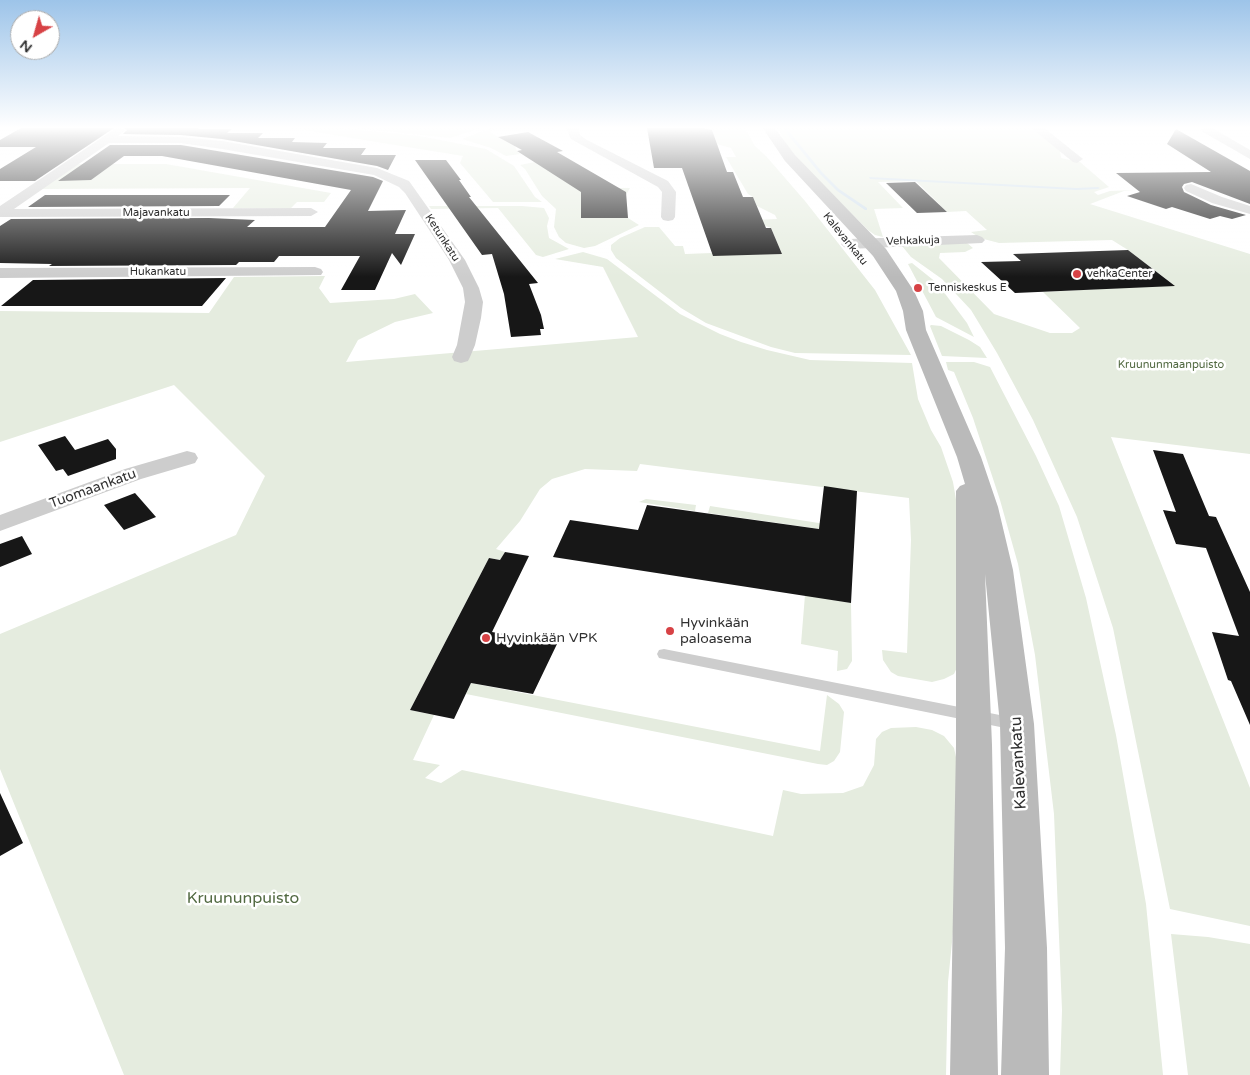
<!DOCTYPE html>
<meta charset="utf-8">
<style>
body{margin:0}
#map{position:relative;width:1250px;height:1075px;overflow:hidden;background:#fff;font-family:"Varela Round",sans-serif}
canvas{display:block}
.north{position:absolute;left:10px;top:10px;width:50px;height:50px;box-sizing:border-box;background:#fff;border:1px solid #acacac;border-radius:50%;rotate:218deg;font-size:14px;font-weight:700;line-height:20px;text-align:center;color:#303030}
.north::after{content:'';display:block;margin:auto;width:18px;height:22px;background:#d74245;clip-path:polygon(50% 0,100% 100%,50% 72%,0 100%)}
</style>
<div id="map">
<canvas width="1250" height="1075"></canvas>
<div class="north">N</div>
</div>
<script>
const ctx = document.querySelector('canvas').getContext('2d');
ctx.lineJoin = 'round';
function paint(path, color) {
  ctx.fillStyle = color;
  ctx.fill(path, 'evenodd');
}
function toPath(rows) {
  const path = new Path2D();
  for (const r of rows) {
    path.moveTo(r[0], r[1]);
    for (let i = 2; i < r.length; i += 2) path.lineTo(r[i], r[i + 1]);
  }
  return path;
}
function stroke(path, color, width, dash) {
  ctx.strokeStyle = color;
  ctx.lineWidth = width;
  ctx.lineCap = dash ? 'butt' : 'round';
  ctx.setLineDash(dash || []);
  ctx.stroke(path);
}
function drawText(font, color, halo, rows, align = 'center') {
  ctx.font = font + ' "Varela Round",sans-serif';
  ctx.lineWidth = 5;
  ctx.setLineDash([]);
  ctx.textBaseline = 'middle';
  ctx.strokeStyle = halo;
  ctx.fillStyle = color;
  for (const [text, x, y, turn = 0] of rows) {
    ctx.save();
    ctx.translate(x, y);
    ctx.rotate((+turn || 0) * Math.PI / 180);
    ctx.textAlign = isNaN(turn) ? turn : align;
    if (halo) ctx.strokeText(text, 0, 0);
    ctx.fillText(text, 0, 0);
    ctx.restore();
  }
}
paint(toPath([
 [284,127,332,127,420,136,486,149,514,166,535,197,542,202,493,202,460,163,463,156],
 [346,127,484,127,450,138],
 [550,127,554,129,495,129,490,132,515,146,517,151,520,154,506,156,491,148,462,139,491,128],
 [699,127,745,128,755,146,766,156,805,201,875,290,911,355,795,353,771,347,706,323,681,308,616,258,611,250,611,245,620,238,645,227,659,227,675,246,683,246,685,254,712,253,713,255,782,254,771,228,755,222,754,220,777,219,775,215,757,206,753,197,748,194,726,157,736,157,731,148,717,144,712,130],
 [777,127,1031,127,1060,150,1061,158,1080,162,1109,187,1094,192,1098,195,1110,191,1135,190,1124,191,1090,204,1250,254,1250,454,1111,437,1250,788,1250,926,1170,909,1113,628,1077,517,1033,420,997,353,971,310,942,279,911,257,902,246,967,243,973,248,965,252,940,253,939,258,994,314,1050,333,1072,333,1080,328,1043,292,1174,285,1128,250,1112,240,999,243,980,238,971,232,987,230,966,211,947,212,916,181,878,182,903,208,874,209,883,237,875,235,868,230,806,168,786,144],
 [535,162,576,188,630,188,626,195,581,195,581,218,628,218,639,225,595,246,584,248,566,243,559,237,554,227,556,209,542,196,525,169,520,165],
 [76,164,166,164,331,193,324,202,297,202,291,208,233,208,250,188,41,189],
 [429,206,522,206,544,208,549,218,547,226,549,238,569,249,543,257,536,255,498,208,431,209],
 [583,252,607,259,680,314,720,334,741,342,767,350,810,360,912,363,918,399,931,430,941,447,953,482,959,517,961,659,954,674,944,679,932,682,898,676,891,672,883,660,882,650,907,653,911,540,909,498,640,464,637,471,585,469,552,479,540,489,520,521,496,549,505,552,500,560,489,558,410,710,434,715,413,760,440,765,425,778,441,783,462,770,773,836,783,790,801,794,843,793,863,786,874,765,876,739,882,732,891,728,916,727,932,730,944,736,954,748,959,771,956,902,948,982,946,1075,124,1075,0,769,0,634,236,535,265,476,174,385,0,442,0,311,209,313,234,277,325,276,319,288,330,303,394,299,415,294,433,313,395,322,358,340,346,362,638,337,603,267,555,259],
 [912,263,937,283,967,323,974,337,936,317,908,264],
 [931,325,941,326,969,340,980,347,987,358,942,356,930,326],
 [946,362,974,362,990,367,1036,456,1059,506,1086,598,1116,735,1146,904,1163,1075,1060,1075,1062,1010,1054,814,1035,655,1018,564,1000,500,973,418,954,372,948,370],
 [646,499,696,505,695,511,639,502],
 [710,506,838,526,854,531,855,534,708,513],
 [805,595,851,603,852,661,847,669,837,671,838,651,801,644],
 [471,683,820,751,827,695,839,704,844,712,840,752,834,761,827,765,818,764,466,694],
 [1171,934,1208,937,1250,944,1250,1075,1188,1075]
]), '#e5ecdf');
paint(toPath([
 [787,127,791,127,787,129,822,172,839,189,867,208,867,210,865,210,837,191,820,174,784,130,784,128,787,127],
 [869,177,1076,188,1098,187,1100,188,1098,189,1076,190,870,179,869,177]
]), '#cdddea');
paint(toPath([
 [201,127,198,129,232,129,227,133,263,133,258,138,295,138,292,142,327,143,323,148,366,148,361,155,396,155,388,170,377,166,222,139,181,135,123,134,127,130,124,128],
 [21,128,114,128,35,181,0,181,0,169,36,147,0,147,0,140],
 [647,128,703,128,712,130,727,172,733,172,743,197,753,197,766,228,771,228,782,254,713,256,682,168,654,168],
 [1176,129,1250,171,1250,204,1192,182,1184,184,1182,187,1184,192,1211,205,1246,215,1232,219,1220,216,1210,219,1172,207,1166,209,1127,196,1140,192,1116,173,1211,172,1167,144],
 [528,132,563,151,557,152,626,192,628,218,581,218,581,192,517,151,522,150,498,137],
 [110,145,181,145,373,177,383,181,368,211,406,210,395,234,415,234,401,265,392,253,375,290,341,290,360,256,279,256,274,262,239,262,236,265,49,266,52,264,0,263,0,226,11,219,209,218,255,220,247,227,325,227,351,190,162,156,124,156,91,180,58,181],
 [415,160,446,160,461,180,459,180,471,197,469,197,538,283,529,284,541,315,544,329,540,329,541,335,511,337,504,294,492,254,482,255],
 [915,182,947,212,917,213,886,183],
 [45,195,230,195,219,206,28,207],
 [1128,250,1175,286,1015,293,981,262,1021,261,1013,254],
 [226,278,202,306,1,306,33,280],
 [65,436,75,450,108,439,116,449,116,459,68,476,63,469,56,471,38,445],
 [1153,450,1183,454,1209,516,1216,517,1250,592,1250,725,1231,681,1228,680,1212,632,1239,636,1206,548,1176,544,1163,510,1176,512],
 [824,486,857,491,851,603,553,557,570,520,638,530,647,505,819,529],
 [135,493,156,517,124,530,104,505],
 [22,536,32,554,0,567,0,544],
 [505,552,529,556,492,632,557,644,533,694,471,683,454,719,410,710,489,558,500,560],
 [0,793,23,843,0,856]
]), '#171717');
paint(toPath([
 [664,649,1015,718,1021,720,1023,724,1021,728,1015,730,659,658,657,654,659,650,664,649]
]), '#cdcdcd');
paint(toPath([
 [118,127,125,130,118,136,181,137,222,141,377,168,409,181,465,260,479,288,483,302,481,318,475,345,470,357,468,361,461,363,454,361,452,357,457,345,465,302,463,288,449,260,405,193,399,187,374,175,222,149,181,143,109,143,14,209,311,208,318,212,311,216,0,217,0,206,118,127],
 [566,127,578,127,580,135,587,140,668,181,676,192,675,217,673,220,668,221,663,220,661,217,662,192,658,187,571,139,566,127],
 [1030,127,1043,127,1083,159,1077,163,1073,162,1030,127],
 [1204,127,1216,127,1214,129,1250,150,1250,159,1203,132,1201,130,1204,127],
 [1191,184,1222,197,1250,206,1250,214,1212,203,1186,191,1184,188,1186,185,1191,184],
 [977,235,982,237,985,240,982,243,849,249,844,247,841,244,844,241,849,239,977,235],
 [315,267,321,269,323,272,321,275,0,278,0,268,315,267],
 [187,451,195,453,198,458,195,463,141,479,0,531,0,515,125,469,187,451]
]), '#cdcdcd');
paint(toPath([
 [762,127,774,127,795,155,886,249,914,291,923,311,926,330,981,457,998,507,1013,570,1034,724,1047,948,1049,1075,1001,1075,1005,948,1000,724,985,574,992,745,998,1075,950,1075,956,745,956,491,960,486,965,484,957,457,906,330,903,311,896,291,873,256,785,161,762,127]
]), '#bababa');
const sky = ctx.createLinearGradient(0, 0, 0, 277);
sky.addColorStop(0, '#9dc4e9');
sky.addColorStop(0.46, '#fff');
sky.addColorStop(1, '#ffffff00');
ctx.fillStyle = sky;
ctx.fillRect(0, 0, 1250, 277);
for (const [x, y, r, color] of [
 [1077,274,5,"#d74245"],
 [918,288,5,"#d74245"],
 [670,631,5,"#d74245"],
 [486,638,5,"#d74245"]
]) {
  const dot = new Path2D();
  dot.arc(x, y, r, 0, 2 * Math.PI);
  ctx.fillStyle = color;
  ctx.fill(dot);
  stroke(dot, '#fff', 2);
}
drawText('11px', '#303030', '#fff', [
 ["Majavankatu",156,213],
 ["Ketunkatu",442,238,57],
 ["Kalevankatu",845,239,51],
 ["Vehkakuja",913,241,-2],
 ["Hukankatu",158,272]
]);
drawText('11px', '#303030', '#fff', [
 ["vehkaCenter",1087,274],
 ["Tenniskeskus E",928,288]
], 'left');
drawText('11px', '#516941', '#fff', [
 ["Kruununmaanpuisto",1171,365]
]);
drawText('14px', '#303030', '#fff', [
 ["Tuomaankatu",93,489,-20]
]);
drawText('14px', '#303030', '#fff', [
 ["Hyvinkään",680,623],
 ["paloasema",680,639],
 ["Hyvinkään VPK",496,638]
], 'left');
drawText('16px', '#303030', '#fff', [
 ["Kalevankatu",1019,763,-93]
]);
drawText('16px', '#516941', '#fff', [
 ["Kruununpuisto",243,899]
]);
</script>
